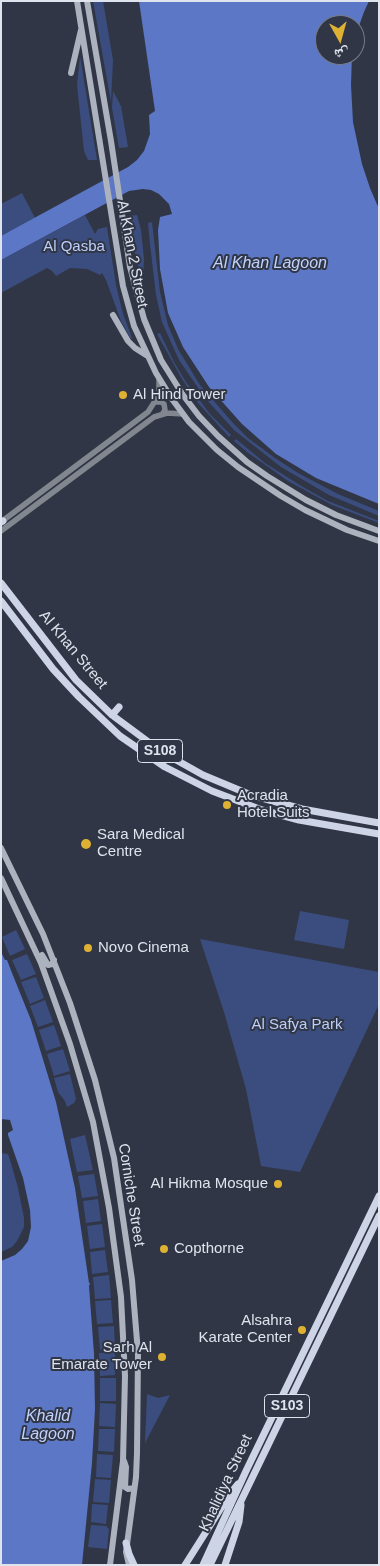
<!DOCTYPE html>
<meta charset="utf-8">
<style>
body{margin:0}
#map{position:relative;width:380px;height:1566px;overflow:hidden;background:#303645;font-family:Arial,"Noto Naskh Arabic",sans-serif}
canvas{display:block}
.frame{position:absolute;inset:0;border:2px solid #dfe3ed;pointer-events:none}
.north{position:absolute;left:315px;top:15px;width:50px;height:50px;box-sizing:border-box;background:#303645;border:1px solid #767b88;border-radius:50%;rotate:173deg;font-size:14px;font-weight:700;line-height:20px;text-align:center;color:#dfe3ed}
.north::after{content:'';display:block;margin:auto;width:18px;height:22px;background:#deb133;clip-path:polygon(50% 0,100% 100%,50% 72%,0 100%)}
</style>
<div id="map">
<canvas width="380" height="1566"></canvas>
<div class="frame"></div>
<div class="north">ش</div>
</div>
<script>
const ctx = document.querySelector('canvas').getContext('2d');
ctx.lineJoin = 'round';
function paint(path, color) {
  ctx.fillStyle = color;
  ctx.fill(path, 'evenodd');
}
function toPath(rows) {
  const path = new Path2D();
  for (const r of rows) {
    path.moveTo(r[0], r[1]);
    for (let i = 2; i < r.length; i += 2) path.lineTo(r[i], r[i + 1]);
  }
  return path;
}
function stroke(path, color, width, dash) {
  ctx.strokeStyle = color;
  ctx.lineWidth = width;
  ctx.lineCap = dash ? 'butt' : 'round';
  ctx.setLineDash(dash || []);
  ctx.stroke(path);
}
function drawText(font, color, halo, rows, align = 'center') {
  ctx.font = font + ' Arial,sans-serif';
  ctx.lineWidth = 4;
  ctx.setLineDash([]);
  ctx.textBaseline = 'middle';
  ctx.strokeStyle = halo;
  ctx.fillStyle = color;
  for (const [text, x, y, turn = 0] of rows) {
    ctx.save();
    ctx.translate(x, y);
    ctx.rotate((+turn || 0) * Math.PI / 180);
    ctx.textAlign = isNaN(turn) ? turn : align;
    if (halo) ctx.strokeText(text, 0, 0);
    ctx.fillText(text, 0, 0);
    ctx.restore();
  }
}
paint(toPath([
 [93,1,103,1,113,60,111,102],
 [80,56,97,160,88,160,84,151,77,85],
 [113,91,121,106,128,147,119,148,112,108],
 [22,193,35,218,1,236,1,204],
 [85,215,95,234,98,229,107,227,116,285,123,314,132,338,131,339,121,321,106,280,102,273,100,275,87,269,70,268,56,276,52,271,47,268,1,293,1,260],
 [137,215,141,230,144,259,143,279,136,260,129,216],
 [152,222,160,292,168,325,178,349,200,385,233,423,248,438,275,458,298,473,338,494,379,511,379,516,329,495,281,467,234,430,205,398,179,360,162,322,156,295,150,244,148,223],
 [160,333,174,362,186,382,210,414,231,435,229,437,198,403,182,379,157,334],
 [236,439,265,463,303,487,328,501,379,521,379,523,332,505,288,481,247,452,234,441],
 [300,911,349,920,344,949,294,940],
 [16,930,25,949,10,956,2,937],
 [200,939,379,972,379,1004,300,1172,261,1166,246,1089,224,1012],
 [27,954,36,974,21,980,12,960],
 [36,977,44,998,30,1004,21,982],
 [45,1000,53,1022,38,1027,30,1006],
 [54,1025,61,1046,46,1051,39,1030],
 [63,1049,70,1071,54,1076,47,1054],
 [70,1074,76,1099,74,1103,67,1107,65,1101,58,1092,54,1078],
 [85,1135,93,1170,77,1172,70,1139],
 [1,1153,8,1154,11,1163,18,1188,24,1218,24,1227,17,1241,12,1247,1,1252],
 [94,1174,98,1196,82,1198,78,1176],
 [98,1199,101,1221,86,1223,83,1201],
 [102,1224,105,1247,90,1249,87,1226],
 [105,1250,108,1272,92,1274,90,1252],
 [109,1275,111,1298,95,1299,93,1277],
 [111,1300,113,1323,97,1324,95,1301],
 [114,1326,115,1349,100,1350,98,1327],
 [115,1352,115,1375,100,1376,99,1353],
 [100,1378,116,1378,116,1401,100,1401],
 [147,1394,158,1398,170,1395,145,1443],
 [100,1403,116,1404,115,1427,99,1426],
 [99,1429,115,1429,114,1452,98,1451],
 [97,1454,113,1455,111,1478,96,1477],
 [95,1479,111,1480,109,1503,93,1502],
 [92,1504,108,1505,106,1524,91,1522],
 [91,1525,106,1526,109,1529,107,1549,88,1547]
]), '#3b4d7e');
paint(toPath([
 [139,1,369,1,364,12,355,37,355,25,325,25,325,55,352,55,351,85,353,122,362,164,370,188,379,209,379,504,316,478,276,454,242,424,209,387,183,347,168,313,160,269,158,230,160,217,172,214,169,204,159,194,151,190,143,189,129,191,1,260,1,236,128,167,137,160,144,151,150,134,149,115,155,111],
 [1,952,5,960,7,960,12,973,31,1020,56,1102,75,1188,89,1283,90,1283,89,1286,94,1354,95,1409,92,1463,82,1565,1,1565,1,1261,15,1255,22,1249,28,1241,31,1227,30,1210,23,1178,8,1135,8,1133,13,1130,10,1120,1,1119]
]), '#5b77c5');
stroke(toPath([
 [155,402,161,402,164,404,165,410,163,413],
 [1,522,148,412,157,398,159,391,159,380],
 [1,531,154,417,167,413,183,414]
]), '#82868e', 5.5);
stroke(toPath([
 [77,1,123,286,134,326,156,373,172,399,189,422,217,450,238,467,281,496,305,510,347,530,379,541],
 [87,1,111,141,130,267,144,319,161,360,183,395,199,416,218,436,247,462,267,476,306,500,336,515,379,531],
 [71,73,81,30],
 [113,315,128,341,135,348,146,355],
 [1,848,43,934,70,1003,95,1080,114,1158,132,1280,138,1353,137,1453,136,1477,126,1552,129,1565],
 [1,878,41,963,70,1044,93,1122,109,1208,121,1297,125,1376,123,1461,110,1565],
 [42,955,48,965,52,964,54,960],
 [124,1461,126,1467,125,1487,128,1489,134,1488]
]), '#adb2bf', 6);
stroke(toPath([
 [1,522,3,521],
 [1,583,76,680,112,715,162,752,203,775,251,795,302,809,379,823],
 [1,601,53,669,79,697,120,736,165,767,212,791,262,810,299,820,379,834],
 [112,715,119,707],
 [169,756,174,748],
 [126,1543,129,1554,134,1565],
 [185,1565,230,1494,238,1484],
 [203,1565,246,1471,379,1196],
 [210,1565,379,1216],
 [225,1565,239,1522,241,1505]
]), '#cdd4e5', 7);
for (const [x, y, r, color] of [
 [123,395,5,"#deb133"],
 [227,805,5,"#deb133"],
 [86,844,6,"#deb133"],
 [88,948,5,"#deb133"],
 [278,1184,5,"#deb133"],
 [164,1249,5,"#deb133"],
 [302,1330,5,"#deb133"],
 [162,1357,5,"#deb133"]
]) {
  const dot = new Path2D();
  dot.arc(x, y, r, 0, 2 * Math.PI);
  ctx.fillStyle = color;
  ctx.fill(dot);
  stroke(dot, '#303645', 2);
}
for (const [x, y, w] of [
 [160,751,45],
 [287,1406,45]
]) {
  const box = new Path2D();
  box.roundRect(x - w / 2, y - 11.5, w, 23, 4);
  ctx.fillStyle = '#303645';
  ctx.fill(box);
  stroke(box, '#dfe3ed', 1);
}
drawText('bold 14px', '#dfe3ed', null, [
 ["S108",160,751],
 ["S103",287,1406]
]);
drawText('15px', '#bdcef8', '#303645', [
 ["Al Qasba",74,247],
 ["Al Safya Park",297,1025]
]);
drawText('15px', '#dfe3ed', '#303645', [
 ["Al Khan 2 Street",132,254,79],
 ["Al Khan Street",73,650,50],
 ["Corniche Street",131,1195,81],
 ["Khalidiya Street",226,1483,-65]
]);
drawText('15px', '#dfe3ed', '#303645', [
 ["Al Hind Tower",133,395],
 ["Acradia",237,796],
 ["Hotel Suits",237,813],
 ["Sara Medical",97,835],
 ["Centre",97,852],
 ["Novo Cinema",98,948],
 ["Al Hikma Mosque",268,1184,"right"],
 ["Copthorne",174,1249],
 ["Alsahra",292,1321,"right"],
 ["Karate Center",292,1338,"right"],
 ["Sarh Al",152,1348,"right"],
 ["Emarate Tower",152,1365,"right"]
], 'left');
drawText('italic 16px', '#c1d2fc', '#303645', [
 ["Al Khan Lagoon",270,264],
 ["Khalid",48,1417],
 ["Lagoon",48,1435]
]);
</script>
